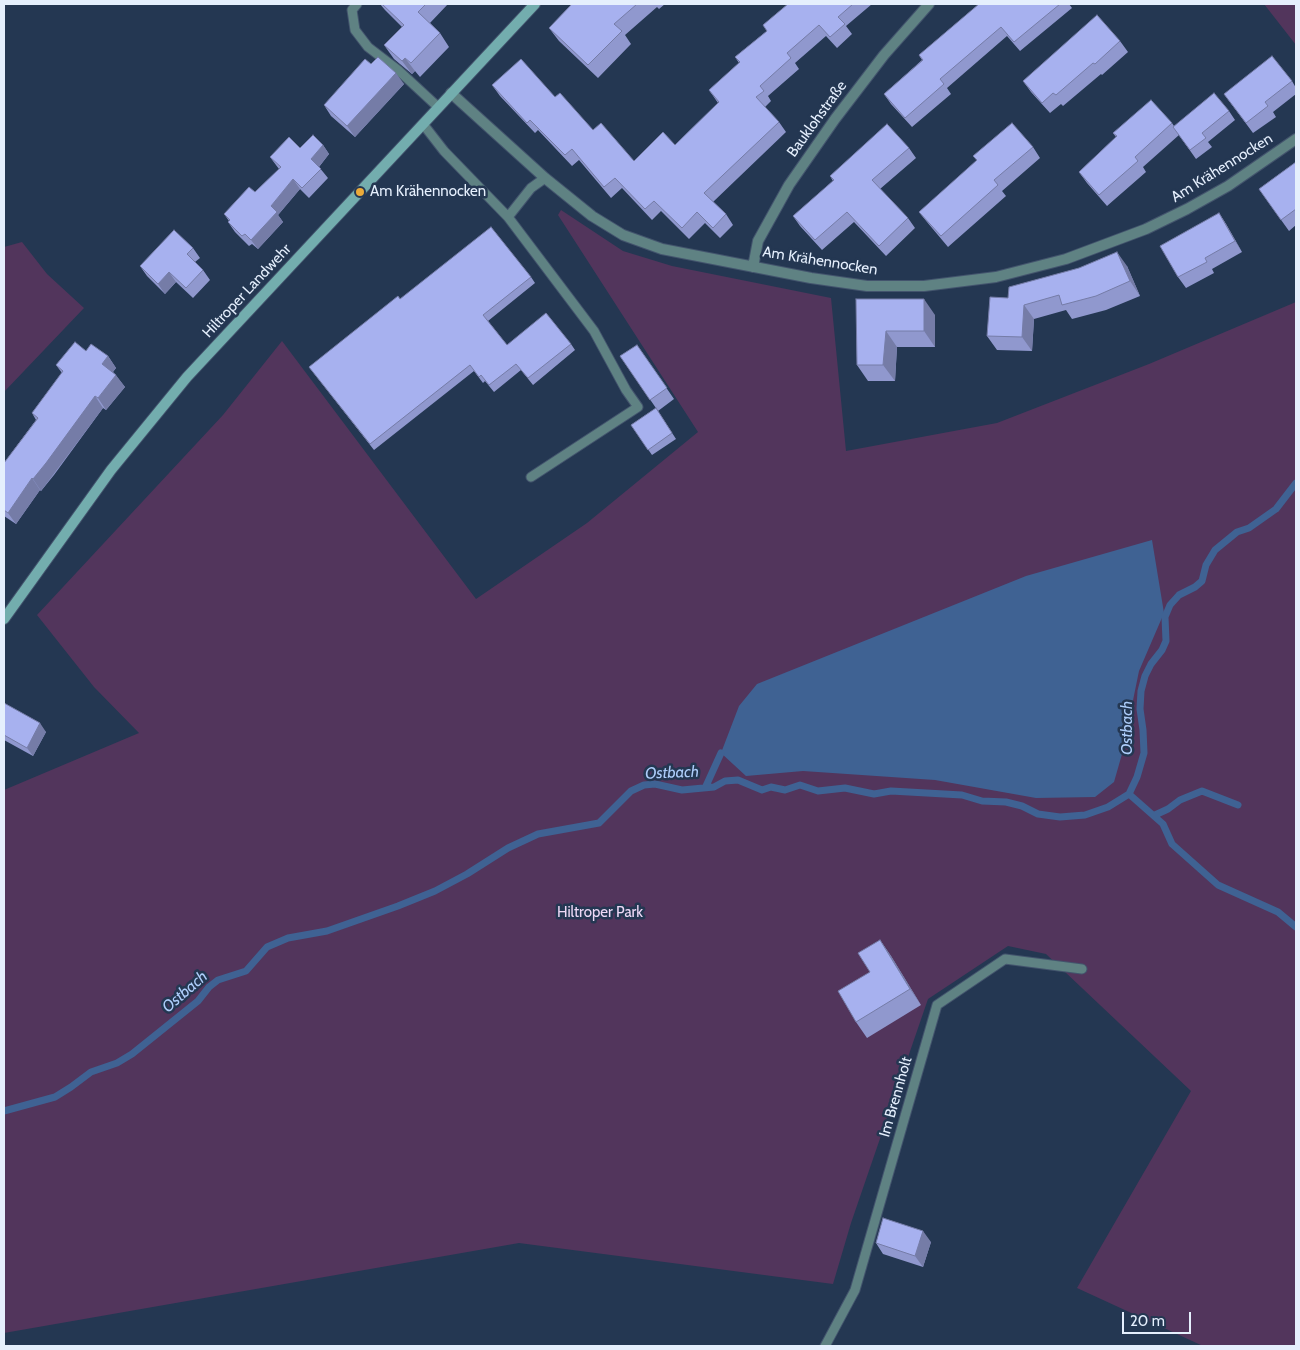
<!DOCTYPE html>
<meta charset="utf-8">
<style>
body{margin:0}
#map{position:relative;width:1300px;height:1350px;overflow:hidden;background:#243752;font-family:Cabin,sans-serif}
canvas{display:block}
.frame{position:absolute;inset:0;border:5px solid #e5effd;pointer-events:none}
.scale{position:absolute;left:1122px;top:1312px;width:69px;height:22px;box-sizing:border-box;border:2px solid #e5effd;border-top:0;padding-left:6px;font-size:15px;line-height:18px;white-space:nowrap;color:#e5effd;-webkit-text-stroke:4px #243752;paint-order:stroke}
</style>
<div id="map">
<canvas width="1300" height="1350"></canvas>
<div class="frame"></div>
<div class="scale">20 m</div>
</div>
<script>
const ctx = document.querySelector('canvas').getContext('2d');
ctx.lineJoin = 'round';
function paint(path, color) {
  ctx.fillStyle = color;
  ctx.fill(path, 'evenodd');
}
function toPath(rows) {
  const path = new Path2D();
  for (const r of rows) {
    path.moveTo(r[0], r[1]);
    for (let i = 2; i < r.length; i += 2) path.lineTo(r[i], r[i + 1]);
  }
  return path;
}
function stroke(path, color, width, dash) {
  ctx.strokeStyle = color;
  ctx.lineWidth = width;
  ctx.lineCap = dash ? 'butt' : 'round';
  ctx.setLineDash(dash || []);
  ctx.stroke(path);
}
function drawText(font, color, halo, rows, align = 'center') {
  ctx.font = font + ' Cabin,sans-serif';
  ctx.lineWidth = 5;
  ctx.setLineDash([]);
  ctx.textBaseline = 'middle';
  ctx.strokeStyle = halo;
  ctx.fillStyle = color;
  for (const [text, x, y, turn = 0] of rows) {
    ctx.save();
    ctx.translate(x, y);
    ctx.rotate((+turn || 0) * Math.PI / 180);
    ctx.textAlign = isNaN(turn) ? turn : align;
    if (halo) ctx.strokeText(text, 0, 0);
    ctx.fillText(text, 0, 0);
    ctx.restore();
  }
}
paint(toPath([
 [1264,4,1296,4,1296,45],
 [561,210,623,251,672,266,831,298,846,451,997,423,1149,364,1296,302,1296,1346,1203,1346,1077,1288,1191,1091,1046,954,1008,946,928,999,851,1223,833,1284,519,1243,4,1333,4,790,139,733,94,687,37,615,223,415,282,341,476,599,587,523,698,432,558,215],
 [22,242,47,274,84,308,4,392,4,247]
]), '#52355c');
paint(toPath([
 [1152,540,1164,613,1139,671,1122,754,1114,782,1095,797,1036,798,935,780,803,771,746,776,721,753,739,706,757,684,1026,576]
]), '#3f6293');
stroke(toPath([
 [706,786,721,753],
 [1129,794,1163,824,1172,844,1218,885,1278,912,1296,927],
 [1155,815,1168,809,1180,800,1202,791,1238,805],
 [4,1111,55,1097,71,1087,91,1072,117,1063,132,1054,198,1001,209,987,218,980,246,971,267,947,288,938,327,931,398,906,435,891,467,874,508,848,538,834,599,823,631,791,644,785,655,784,682,790,714,787,725,781,738,780,762,790,771,787,785,790,800,785,818,791,845,788,874,794,891,791,962,795,982,801,1006,802,1022,806,1038,814,1060,817,1085,815,1108,807,1129,794,1137,777,1144,753,1143,730,1140,709,1141,691,1145,676,1151,664,1162,650,1166,641,1165,617,1170,605,1179,595,1195,587,1202,581,1206,565,1215,550,1237,532,1249,528,1276,509,1296,483]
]), '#3f6293', 7);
const lane = toPath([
 [357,4,352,10,355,30,368,47,398,70,438,107],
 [423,124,444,151,508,217],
 [531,477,638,407,626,390,594,331,508,217,531,188,545,178],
 [825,1346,855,1290,937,1005,1005,959,1082,969]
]);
const street = toPath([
 [451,93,545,178,592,216,623,235,662,249,811,278,867,286,924,286,996,277,1066,259,1146,229,1187,209,1228,186,1296,139],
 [753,267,758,241,789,185,835,119,884,55,929,4]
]);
const secondary = toPath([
 [4,619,111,470,187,377,535,4]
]);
stroke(lane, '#43546d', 11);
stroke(street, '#43546d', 12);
stroke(secondary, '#43546d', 12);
stroke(lane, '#5f8283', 9);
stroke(street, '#5f8283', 10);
stroke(secondary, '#73adae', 10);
paint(toPath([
 [380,4,448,4,430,23,440,33,449,47,420,77,415,71,412,74,394,59,384,45,402,27,385,10],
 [572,4,665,4,659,9,657,7,625,35,631,44,598,78,559,41,549,28],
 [788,4,872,4,846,26,852,34,837,48,826,36,795,63,799,69,768,96,771,101,765,107,779,122,786,132,713,202,726,214,733,225,720,238,705,223,689,239,661,211,652,220,622,188,611,198,579,160,572,166,538,130,535,133,500,96,492,85,555,97,593,130,634,161,675,145,718,103,709,90,739,63,735,57,767,31,763,25],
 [979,4,1069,4,1072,8,1020,51,1007,36,947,88,951,94,912,127,891,104,884,94,922,60,919,55],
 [1120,41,1128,52,1102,75,1101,74,1063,106,1061,104,1050,113,1031,92,1023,81],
 [371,64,404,84,355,137,331,116,324,105],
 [1292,81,1296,88,1296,94,1273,112,1276,117,1253,133,1224,94],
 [1229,111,1235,120,1208,142,1212,147,1196,159,1179,135,1143,167,1146,172,1107,206,1087,183,1079,172,1116,137,1113,133,1172,123,1174,126],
 [323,145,329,154,319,167,328,178,309,198,300,189,278,215,283,222,258,249,252,244,249,246,235,232,228,222,229,221,224,214,255,192,279,169,270,157,300,148],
 [1033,147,1040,158,1002,191,1006,196,948,247,927,222,919,212,977,161,973,156],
 [909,148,916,158,880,189,908,218,915,228,886,256,854,222,822,250,800,226,793,216,833,181,830,176],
 [1296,162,1296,225,1289,231,1259,189],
 [1219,213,1226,224,1242,252,1212,269,1214,273,1186,288,1178,277],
 [193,248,200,258,195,262,203,270,210,280,193,298,176,282,165,294,147,276,140,266],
 [1127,266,1140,296,1106,310,1072,319,1066,310,1034,319,1032,351,997,350,987,336,1008,298],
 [531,277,535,283,488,321,507,345,571,344,575,350,533,385,521,370,494,392,485,381,483,383,474,371,374,450,309,367,400,299],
 [856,299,935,315,935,347,897,347,895,381,868,381,857,365],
 [637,345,674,399,658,411,620,356],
 [86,351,108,356,116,368,113,372,125,387,106,410,103,408,54,475,41,491,40,490,16,524,4,516,4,463,36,420,32,413,62,373,56,365],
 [656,408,676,439,652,455,631,425],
 [4,703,46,732,33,756,4,740],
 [880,940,891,956,921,1005,867,1038,856,1022,870,972],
 [931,1242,923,1267,883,1254,876,1243]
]), '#9098ce');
paint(toPath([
 [405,58,415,71,412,74,402,61],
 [396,73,404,84,355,137,347,126],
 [323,145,329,154,318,168,311,159],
 [293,179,300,189,278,215,283,222,258,249,251,240,271,206],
 [1219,213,1226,224,1242,252,1235,241],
 [1117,252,1127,266,1140,296,1130,281],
 [169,272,176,282,165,294,158,284],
 [924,299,935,315,935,347,924,331],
 [1024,305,1034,319,1032,351,1022,337],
 [886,331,897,347,895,381,883,365],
 [108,356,116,368,110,375,102,364],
 [116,375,125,387,106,410,98,398],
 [95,396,103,408,41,491,33,479],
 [32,478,40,490,16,524,8,513],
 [40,723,46,732,33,756,27,748],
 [880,940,891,956,921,1005,910,989],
 [923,1231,931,1242,923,1267,915,1256]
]), '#757ca7');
const building = toPath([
 [382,4,426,4,418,12,440,33,411,63,405,58,402,61,384,45,404,25,382,4],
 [572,4,637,4,614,24,622,31,588,65,549,28,572,4],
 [788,4,853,4,838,17,845,24,830,37,819,25,787,53,791,58,760,86,764,91,756,97,779,122,704,193,726,214,713,228,697,212,682,228,654,201,645,209,615,178,604,187,572,149,565,155,530,120,527,123,492,85,521,59,555,97,560,93,593,130,601,123,634,161,663,132,675,145,719,102,709,90,740,62,735,57,767,31,763,25,788,4],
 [979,4,1060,4,1014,42,1001,27,940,79,944,84,905,118,884,94,923,60,919,55,979,4],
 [1097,15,1120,41,1095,64,1093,63,1056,95,1053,93,1042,103,1023,81,1097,15],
 [1272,56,1292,81,1265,102,1268,106,1246,123,1224,94,1272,56],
 [378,57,396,73,347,126,324,105,365,59,371,64,378,57],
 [1214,93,1229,111,1202,133,1206,138,1190,150,1173,127,1214,93],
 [1151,100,1172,123,1135,157,1138,161,1099,195,1079,172,1117,136,1113,133,1151,100],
 [1012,123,1033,147,994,180,998,185,941,236,919,212,977,160,973,156,1012,123],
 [887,124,909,148,872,180,908,218,879,246,847,212,815,240,793,216,834,180,830,176,887,124],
 [313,135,323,145,311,159,321,169,302,188,293,179,271,206,277,212,251,240,245,234,242,236,228,222,230,220,224,214,249,187,255,192,281,167,270,157,289,137,300,148,313,135],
 [1296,162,1296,209,1281,220,1259,189,1296,162],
 [1219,213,1235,241,1205,258,1207,262,1178,277,1160,246,1219,213],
 [491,227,531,277,483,315,507,345,546,313,571,344,528,378,516,364,489,385,481,375,479,377,470,365,370,444,309,367,398,296,400,299,491,227],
 [174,230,193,248,187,254,203,270,186,288,169,272,158,284,140,266,174,230],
 [1117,252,1130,281,1096,296,1062,305,1059,295,1024,305,1022,337,987,336,990,297,1008,298,1009,287,1079,268,1117,252],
 [856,299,924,299,924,331,886,331,883,365,857,365,856,299],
 [75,342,86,351,91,344,108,356,102,364,116,375,98,398,95,396,46,463,33,479,32,478,8,513,4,510,4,463,38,418,32,413,63,371,56,365,75,342],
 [637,345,667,388,650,400,620,356,637,345],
 [656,408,672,433,648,450,631,425,656,408],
 [4,703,40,723,27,748,4,735,4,703],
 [880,940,910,989,856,1022,838,991,870,972,858,953,880,940],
 [883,1218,923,1231,915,1256,876,1243,883,1218]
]);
paint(building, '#a7b1ef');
stroke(building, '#757ca7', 1);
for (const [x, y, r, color] of [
 [360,192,5,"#ebaa39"]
]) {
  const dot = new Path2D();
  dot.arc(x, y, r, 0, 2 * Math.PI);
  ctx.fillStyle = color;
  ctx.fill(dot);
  stroke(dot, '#243752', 2);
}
drawText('15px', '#e5effd', '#243752', [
 ["Bauklohstraße",817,119,-54],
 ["Am Krähennocken",1222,168,-32],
 ["Am Krähennocken",820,261,9],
 ["Hiltroper Landwehr",247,291,-47],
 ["Im Brennholt",896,1097,-74]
]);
drawText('15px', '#e5effd', '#243752', [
 ["Am Krähennocken",370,192]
], 'left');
drawText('15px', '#eed8f6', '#243752', [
 ["Hiltroper Park",600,913]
]);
drawText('italic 16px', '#adcdfa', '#243752', [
 ["Ostbach",1127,728,-90],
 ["Ostbach",672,773,-2],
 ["Ostbach",185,992,-41]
]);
</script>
